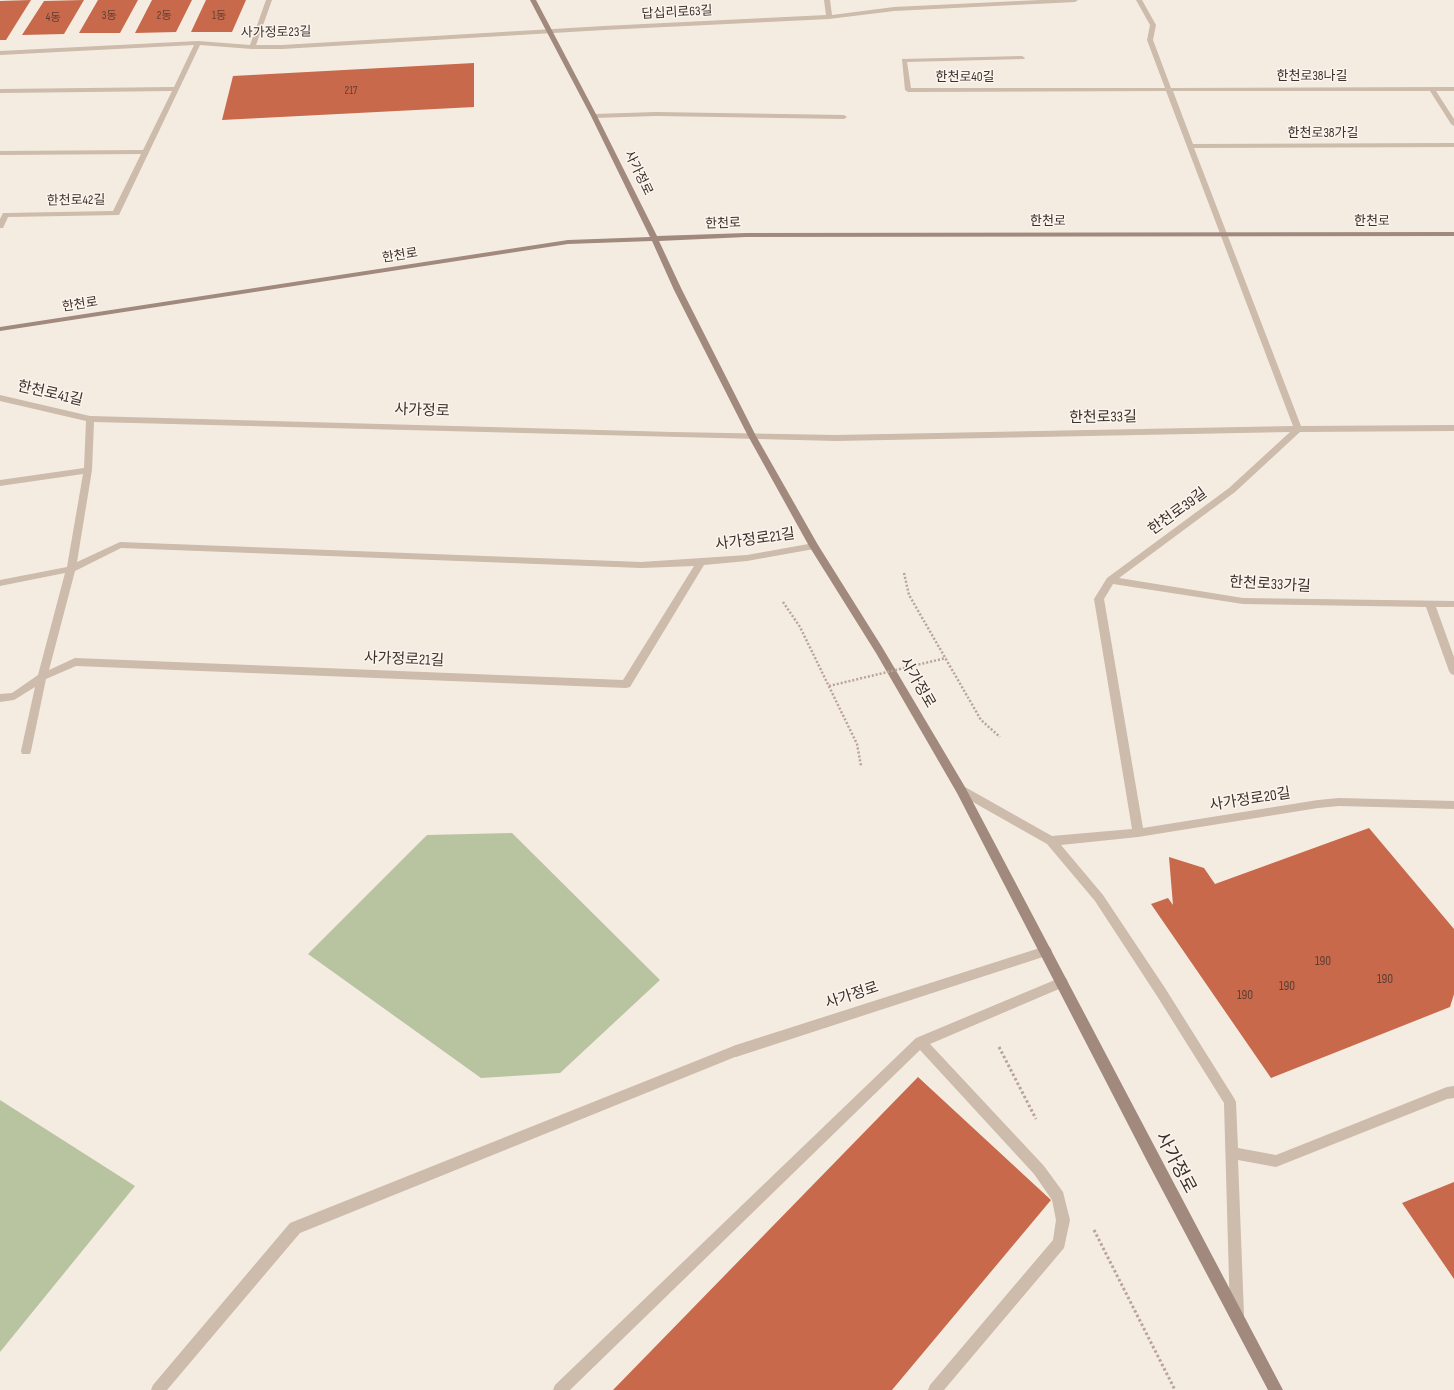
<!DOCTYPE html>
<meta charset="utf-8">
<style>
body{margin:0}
canvas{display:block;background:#f4ebe1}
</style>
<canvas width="1454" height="1390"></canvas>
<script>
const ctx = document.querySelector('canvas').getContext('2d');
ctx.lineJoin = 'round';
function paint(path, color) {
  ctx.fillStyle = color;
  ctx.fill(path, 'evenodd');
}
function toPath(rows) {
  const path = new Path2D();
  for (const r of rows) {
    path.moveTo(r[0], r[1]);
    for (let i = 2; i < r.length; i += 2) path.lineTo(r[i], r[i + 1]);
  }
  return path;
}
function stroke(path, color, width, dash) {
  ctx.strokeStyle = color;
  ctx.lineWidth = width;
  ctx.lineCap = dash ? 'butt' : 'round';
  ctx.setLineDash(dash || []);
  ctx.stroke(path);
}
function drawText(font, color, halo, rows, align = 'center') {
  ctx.font = font + ' "Sofia Sans Condensed","Noto Sans KR",sans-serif';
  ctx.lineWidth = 3;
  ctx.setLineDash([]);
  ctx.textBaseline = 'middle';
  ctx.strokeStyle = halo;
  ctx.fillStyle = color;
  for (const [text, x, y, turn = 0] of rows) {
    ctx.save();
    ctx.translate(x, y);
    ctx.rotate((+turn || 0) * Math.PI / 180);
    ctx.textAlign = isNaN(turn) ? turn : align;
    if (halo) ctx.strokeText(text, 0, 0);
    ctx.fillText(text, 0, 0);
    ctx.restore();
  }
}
paint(toPath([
 [512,833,660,980,560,1073,481,1078,308,954,427,835],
 [0,1100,135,1186,0,1352]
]), '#b8c4a0');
paint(toPath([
 [31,0,6,40,0,40,0,1],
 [84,0,64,34,22,35,44,1],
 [98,0,138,0,120,33,79,33],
 [152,0,192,0,176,32,135,33],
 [206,0,246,0,232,32,191,32],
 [474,63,474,107,222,120,233,76],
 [1369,828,1454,929,1454,994,1450,1007,1271,1078,1151,904,1168,898,1173,905,1169,857,1204,868,1215,884],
 [918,1077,1051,1200,892,1390,613,1390],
 [1454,1182,1454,1279,1402,1203]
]), '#c8694b');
stroke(toPath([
 [904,573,909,595,981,720,1000,737],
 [783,602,800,627,857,744,861,766]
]), '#b9a596', 2.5, [2, 2]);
stroke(toPath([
 [999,1047,1036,1119],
 [1094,1230,1175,1390]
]), '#b9a596', 3, [2.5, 2.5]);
paint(toPath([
 [736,1045,740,1047,742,1051,740,1055,300,1233,167,1390,151,1390,153,1385,290,1223,736,1045]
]), '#cdbbac');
paint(toPath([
 [266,0,272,0,256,45,282,45,604,26,826,15,824,0,830,0,832,15,894,7,1040,0,1078,0,1075,2,894,11,829,19,604,30,282,49,252,49,200,45,119,215,8,217,3,228,0,228,0,219,3,213,6,213,113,211,141,154,0,155,0,151,143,150,172,91,0,93,0,89,174,87,194,45,0,55,0,51,198,41,250,45,266,0],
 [1136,0,1142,0,1156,25,1153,40,1171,88,1454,87,1454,91,1436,91,1454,119,1454,126,1451,124,1430,91,1173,91,1193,144,1454,143,1454,147,1194,148,1301,426,1454,425,1454,431,1300,432,1235,492,1119,578,1243,598,1454,601,1454,607,1436,607,1454,657,1454,675,1451,674,1449,671,1426,607,1243,604,1113,584,1104,599,1143,828,1318,800,1339,798,1454,801,1454,809,1339,806,1318,808,1138,837,1061,845,1103,895,1165,988,1234,1098,1236,1102,1238,1148,1276,1155,1447,1087,1454,1086,1454,1098,1447,1099,1276,1167,1238,1160,1244,1315,1242,1320,1237,1322,1232,1320,1230,1315,1224,1103,1157,996,1095,901,1047,844,957,793,956,790,957,787,961,786,965,787,1052,836,1132,829,1094,599,1107,578,1229,488,1290,432,836,441,94,422,92,470,77,562,120,542,641,562,747,555,814,543,819,546,814,549,747,561,704,565,630,687,626,688,76,666,46,679,31,751,30,754,22,754,21,751,35,687,14,700,0,702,0,694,12,693,38,675,65,573,0,586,0,580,67,567,83,474,0,486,0,480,84,468,86,421,0,401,0,395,90,416,672,432,836,435,1293,426,1166,91,908,92,905,90,902,59,1022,56,1025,58,1024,59,907,62,911,88,1165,88,1147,40,1150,25,1136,0],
 [121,548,641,568,694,566,623,680,75,658,49,670,75,571,121,548],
 [656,112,844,115,847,117,844,119,656,116,594,118,591,116,594,114,656,112],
 [1046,946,1050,947,1052,951,1050,955,1046,956,736,1057,732,1055,730,1051,732,1047,736,1045,1046,946],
 [1062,977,1066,978,1068,982,1066,986,930,1044,1044,1166,1063,1192,1070,1220,1064,1248,944,1390,928,1390,930,1385,1053,1240,1056,1220,1052,1200,1034,1174,920,1050,570,1390,553,1390,555,1385,916,1038,1062,977]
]), '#cdbbac');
paint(toPath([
 [530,0,536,0,597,116,657,236,746,233,1454,232,1454,236,746,237,659,241,682,290,756,436,818,545,882,647,965,787,1283,1390,1268,1390,1147,1161,957,793,876,653,809,546,748,436,674,290,652,241,568,244,0,331,0,327,568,240,650,237,591,116,530,0]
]), '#a18a7d');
stroke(toPath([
 [829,686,946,658]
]), '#b9a596', 2.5, [2, 2]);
drawText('11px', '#5e3e33', null, [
 ["3동",109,16],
 ["2동",164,16],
 ["1동",219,16],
 ["4동",53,18],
 ["217",351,91]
]);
drawText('13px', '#3b302b', '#fbf5ee', [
 ["답십리로63길",677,13,-3],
 ["사가정로23길",276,33,-1],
 ["한천로38나길",1312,77],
 ["한천로40길",965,78],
 ["한천로38가길",1323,134],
 ["사가정로",638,173,64],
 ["한천로42길",76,201,-1],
 ["한천로",1048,222],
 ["한천로",1372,222],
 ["한천로",723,224,-2],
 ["한천로",400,256,-9],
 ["한천로",80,305,-9]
]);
drawText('13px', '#5e3e33', null, [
 ["190",1323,962],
 ["190",1385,980],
 ["190",1287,987],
 ["190",1245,996]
]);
drawText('15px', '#3b302b', '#fbf5ee', [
 ["한천로41길",50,394,13],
 ["사가정로",422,411,2],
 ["한천로33길",1103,418,-1],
 ["한천로39길",1178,512,-36],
 ["사가정로21길",755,540,-8],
 ["한천로33가길",1270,585,3],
 ["사가정로21길",404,660,2],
 ["사가정로",917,683,60],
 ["사가정로20길",1250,800,-9],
 ["사가정로",852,996,-18]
]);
drawText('18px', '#3b302b', '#fbf5ee', [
 ["사가정로",1175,1163,62]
]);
</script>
